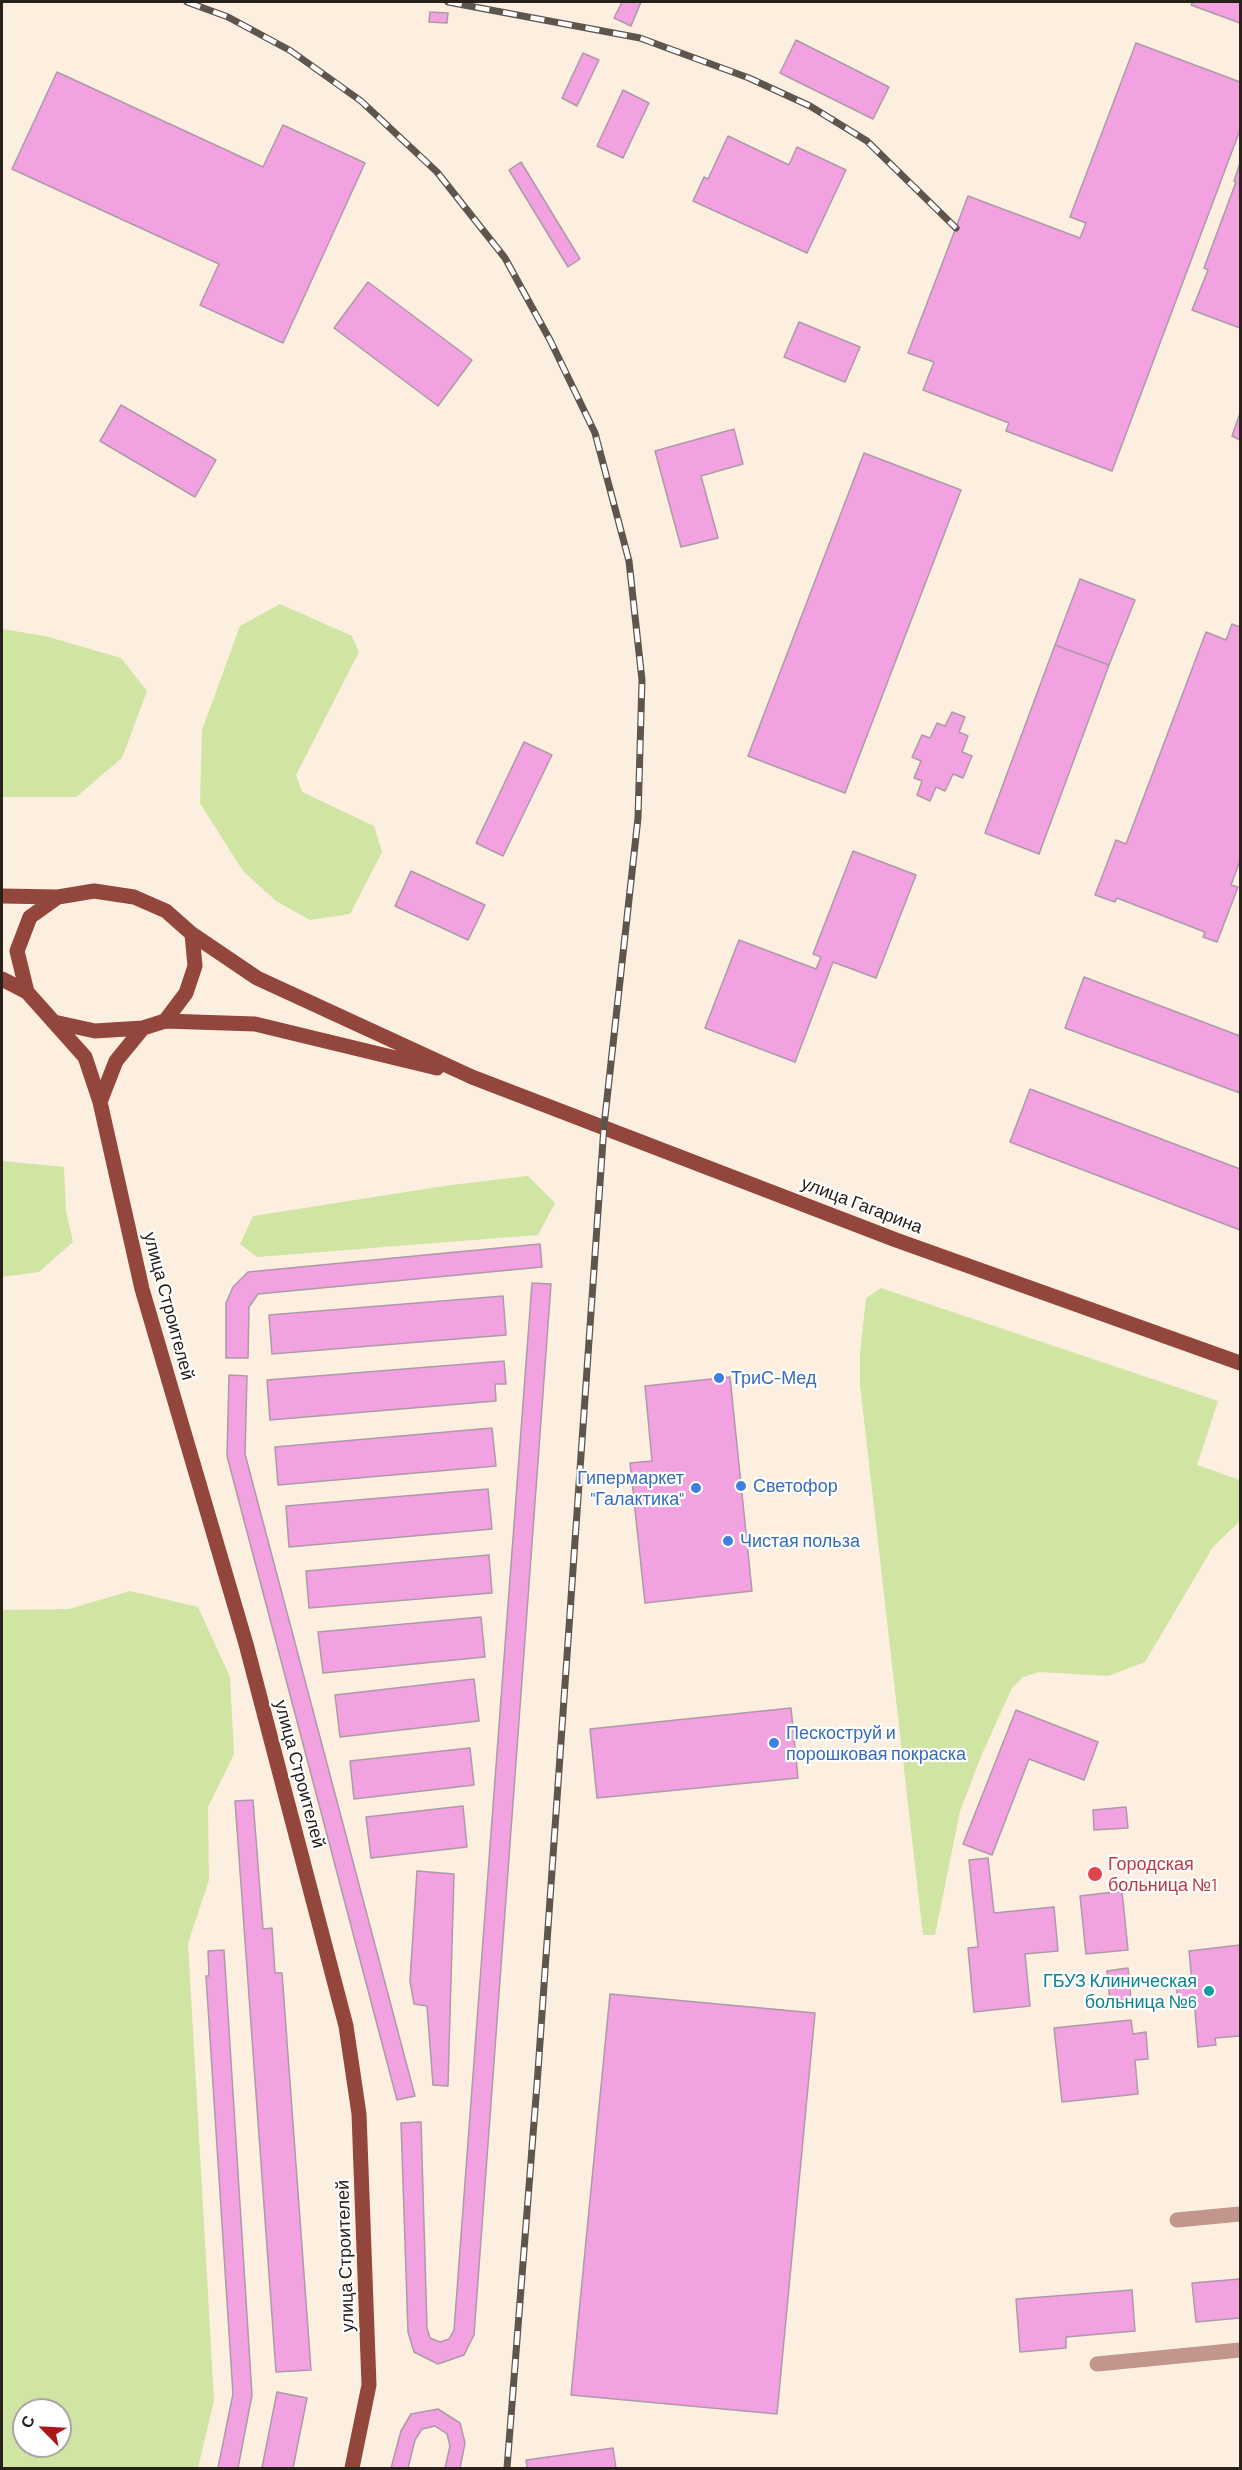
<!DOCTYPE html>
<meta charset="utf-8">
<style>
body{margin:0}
#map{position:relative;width:1242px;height:2470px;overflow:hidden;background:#fdefe0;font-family:Barlow,sans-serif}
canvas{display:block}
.frame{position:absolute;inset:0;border:3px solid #27211a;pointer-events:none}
.north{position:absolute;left:12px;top:2398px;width:60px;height:60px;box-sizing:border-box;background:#fff;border:2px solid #a9a6a3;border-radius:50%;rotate:294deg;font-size:16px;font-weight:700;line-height:24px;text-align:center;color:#27211a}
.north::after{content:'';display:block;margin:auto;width:21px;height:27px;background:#aa1718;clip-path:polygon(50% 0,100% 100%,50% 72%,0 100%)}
</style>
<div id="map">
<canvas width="1242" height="2470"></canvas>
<div class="frame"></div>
<div class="north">С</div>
</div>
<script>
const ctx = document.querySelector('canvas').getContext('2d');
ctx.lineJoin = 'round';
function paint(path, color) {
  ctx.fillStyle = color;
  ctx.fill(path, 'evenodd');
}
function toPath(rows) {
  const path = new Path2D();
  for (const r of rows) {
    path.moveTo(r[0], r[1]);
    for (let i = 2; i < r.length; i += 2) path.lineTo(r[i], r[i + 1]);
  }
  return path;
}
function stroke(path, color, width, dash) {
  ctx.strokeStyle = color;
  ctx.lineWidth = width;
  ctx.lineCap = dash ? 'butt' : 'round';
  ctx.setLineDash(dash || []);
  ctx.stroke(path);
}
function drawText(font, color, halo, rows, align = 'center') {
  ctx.font = font + ' Barlow,sans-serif';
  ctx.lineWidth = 4.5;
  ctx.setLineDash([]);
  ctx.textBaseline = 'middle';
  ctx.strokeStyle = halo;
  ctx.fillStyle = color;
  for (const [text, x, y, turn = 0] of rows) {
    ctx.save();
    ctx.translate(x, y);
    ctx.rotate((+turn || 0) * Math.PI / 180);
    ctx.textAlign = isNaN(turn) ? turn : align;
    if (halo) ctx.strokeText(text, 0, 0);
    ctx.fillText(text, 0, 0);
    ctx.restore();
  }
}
paint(toPath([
 [280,604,352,636,359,652,296,775,302,792,374,826,382,852,350,914,310,920,276,901,243,871,200,803,202,730,240,626],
 [2,629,45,636,121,658,147,691,122,758,76,797,2,797],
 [2,1161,64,1167,66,1211,73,1242,39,1272,2,1277],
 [528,1176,555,1203,538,1235,257,1257,240,1244,253,1216,451,1185],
 [881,1288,1218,1401,1197,1465,1240,1480,1240,1521,1213,1547,1145,1662,1108,1676,1040,1672,1023,1677,1012,1688,982,1754,960,1811,935,1935,923,1935,860,1385,860,1354,866,1298],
 [130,1591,198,1607,230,1677,234,1754,208,1807,209,1880,188,1943,214,2400,198,2468,2,2468,2,1610,69,1609],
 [24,2410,60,2410,60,2446,24,2446]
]), '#d0e4a3');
const building = toPath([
 [622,2,641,2,631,26,614,18,622,2],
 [1193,2,1240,2,1240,23,1191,5,1193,2],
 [430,12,448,13,447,23,429,22,430,12],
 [796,40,889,87,873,119,780,73,796,40],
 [1136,43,1240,82,1240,130,1112,471,1006,431,1009,423,923,390,934,362,908,353,968,196,1080,238,1086,223,1070,217,1136,43],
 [583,53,599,60,577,106,562,98,583,53],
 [57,72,263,167,283,125,365,163,283,343,200,305,219,264,12,169,57,72],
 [623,90,649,103,623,158,597,146,623,90],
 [728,136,789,165,797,147,846,170,807,253,693,201,704,177,708,179,728,136],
 [521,162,580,259,568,267,509,170,521,162],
 [1240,163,1240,328,1192,310,1208,270,1204,268,1236,182,1234,181,1240,163],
 [368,282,472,360,438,406,334,328,368,282],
 [799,322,860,347,845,382,784,357,799,322],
 [121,405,216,460,195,497,100,441,121,405],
 [1240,413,1240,440,1232,436,1240,413],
 [734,429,743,464,701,476,718,538,681,547,655,451,734,429],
 [864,453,961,490,845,793,748,756,864,453],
 [1080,579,1135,600,1109,665,1055,645,1080,579],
 [1232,624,1240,627,1240,861,1231,885,1238,887,1217,942,1203,937,1205,932,1117,898,1115,902,1095,895,1116,840,1126,844,1206,632,1226,640,1232,624],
 [1055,645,1109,665,1039,854,985,833,1055,645],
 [952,712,965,717,959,732,968,736,962,752,972,756,963,778,953,774,945,791,936,787,930,801,917,795,922,781,914,778,921,761,912,757,922,735,930,738,937,723,945,726,952,712],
 [524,742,552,755,503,856,476,843,524,742],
 [853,851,916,875,876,978,833,962,795,1062,705,1028,739,940,816,969,821,957,813,954,853,851],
 [411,871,485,905,468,940,395,906,411,871],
 [1084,977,1240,1036,1240,1093,1065,1028,1084,977],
 [1030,1089,1240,1169,1240,1230,1010,1142,1030,1089],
 [540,1244,542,1267,258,1294,249,1307,248,1358,226,1358,226,1303,233,1287,248,1272,540,1244],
 [532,1283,551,1284,474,2335,464,2355,438,2364,414,2352,408,2332,401,2123,421,2122,427,2328,430,2338,440,2342,449,2339,454,2330,532,1283],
 [503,1296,506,1335,272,1354,269,1315,503,1296],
 [504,1361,506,1384,495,1384,496,1401,270,1420,267,1380,504,1361],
 [229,1375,247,1376,245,1454,415,2096,397,2100,227,1456,229,1375],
 [730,1377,752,1591,645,1603,630,1463,652,1461,645,1386,730,1377],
 [492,1428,496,1466,278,1485,275,1447,492,1428],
 [488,1489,492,1529,289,1547,286,1506,488,1489],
 [489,1555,492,1593,309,1608,306,1571,489,1555],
 [481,1617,485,1657,323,1673,318,1632,481,1617],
 [474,1679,479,1721,340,1737,335,1695,474,1679],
 [791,1708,798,1778,597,1798,590,1729,791,1708],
 [1016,1710,1098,1742,1084,1780,1029,1759,992,1855,963,1844,1016,1710],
 [470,1748,474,1785,354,1799,350,1761,470,1748],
 [253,1800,263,1929,272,1928,275,1973,282,1973,311,2370,276,2372,235,1801,253,1800],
 [463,1806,467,1847,371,1858,366,1817,463,1806],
 [1126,1807,1128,1828,1094,1830,1093,1810,1126,1807],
 [988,1858,994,1913,1054,1907,1058,1951,1025,1954,1030,2006,974,2012,968,1948,978,1947,969,1860,988,1858],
 [417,1871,454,1874,448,2086,433,2085,427,2006,414,2004,410,1981,417,1871],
 [1122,1891,1128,1950,1086,1954,1080,1896,1122,1891],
 [1240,1945,1240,2036,1215,2038,1216,2045,1198,2047,1194,1999,1178,2001,1176,1984,1192,1982,1189,1951,1240,1945],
 [224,1950,252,2395,238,2468,218,2468,233,2394,206,1976,209,1976,208,1951,224,1950],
 [1128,1968,1131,1999,1110,2002,1107,1971,1128,1968],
 [610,1994,815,2013,777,2414,571,2395,610,1994],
 [1131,2020,1133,2034,1146,2032,1148,2059,1135,2060,1138,2094,1062,2102,1054,2028,1131,2020],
 [1240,2279,1240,2318,1196,2322,1192,2283,1240,2279],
 [1132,2290,1135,2331,1066,2337,1066,2348,1020,2352,1016,2299,1132,2290],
 [277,2392,307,2398,293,2468,262,2468,277,2392],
 [438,2409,460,2423,465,2443,460,2468,445,2468,450,2446,447,2434,435,2426,422,2429,415,2440,408,2468,391,2468,401,2431,411,2414,438,2409],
 [613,2448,616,2468,527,2468,526,2460,613,2448]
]);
paint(building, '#f3a2e1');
stroke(building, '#ad99a8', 1.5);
stroke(toPath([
 [1177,2220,1240,2214],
 [1097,2364,1240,2350]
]), '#c2958d', 15);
stroke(toPath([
 [2,896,58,897,94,891,134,897,166,911,192,934,257,978,472,1077,896,1240,1240,1363],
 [2,979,27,992,85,1057,100,1102,142,1289,246,1644,346,2026,359,2114,369,2385,352,2468],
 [27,992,17,951,30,917,58,897],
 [165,1021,186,993,195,966,192,934],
 [54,1022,95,1031,143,1028,165,1021,255,1024,437,1068],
 [100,1102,116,1061,143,1028]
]), '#93463b', 15);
const rail = toPath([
 [187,2,228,17,291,51,361,101,437,172,505,258,550,340,595,433,629,561,642,680,638,818,604,1126,538,2071,507,2468],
 [448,2,640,38,749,78,810,106,867,141,956,228]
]);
stroke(rail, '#5e564d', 7);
stroke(rail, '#fff', 4.5, [14]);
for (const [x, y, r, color] of [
 [719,1378,6,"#3f7fe0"],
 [741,1486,6,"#3f7fe0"],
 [696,1488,6,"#3f7fe0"],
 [728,1541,6,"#3f7fe0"],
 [774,1743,6,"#3f7fe0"],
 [1095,1874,8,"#e0444e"],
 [1209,1991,6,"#0f9aa8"]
]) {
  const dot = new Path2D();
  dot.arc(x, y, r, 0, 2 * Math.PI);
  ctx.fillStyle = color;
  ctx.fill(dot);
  stroke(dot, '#fff', 2);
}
drawText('18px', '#27211a', '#fff', [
 ["улица Гагарина",862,1205,21],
 ["улица Строителей",169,1306,75],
 ["улица Строителей",300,1774,75],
 ["улица Строителей",345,2256,-92]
]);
drawText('18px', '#366cbe', '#fff', [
 ["ТриС-Мед",731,1378],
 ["Гипермаркет",684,1478,"right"],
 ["\"Галактика\"",684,1499,"right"],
 ["Светофор",753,1486],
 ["Чистая польза",740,1541],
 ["Пескоструй и",786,1733],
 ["порошковая покраска",786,1754]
], 'left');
drawText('18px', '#be3a42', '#fff', [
 ["Городская",1108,1864],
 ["больница №1",1108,1885]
], 'left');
drawText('18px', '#0d838f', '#fff', [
 ["ГБУЗ Клиническая",1197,1981],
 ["больница №6",1197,2002]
], 'right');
</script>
